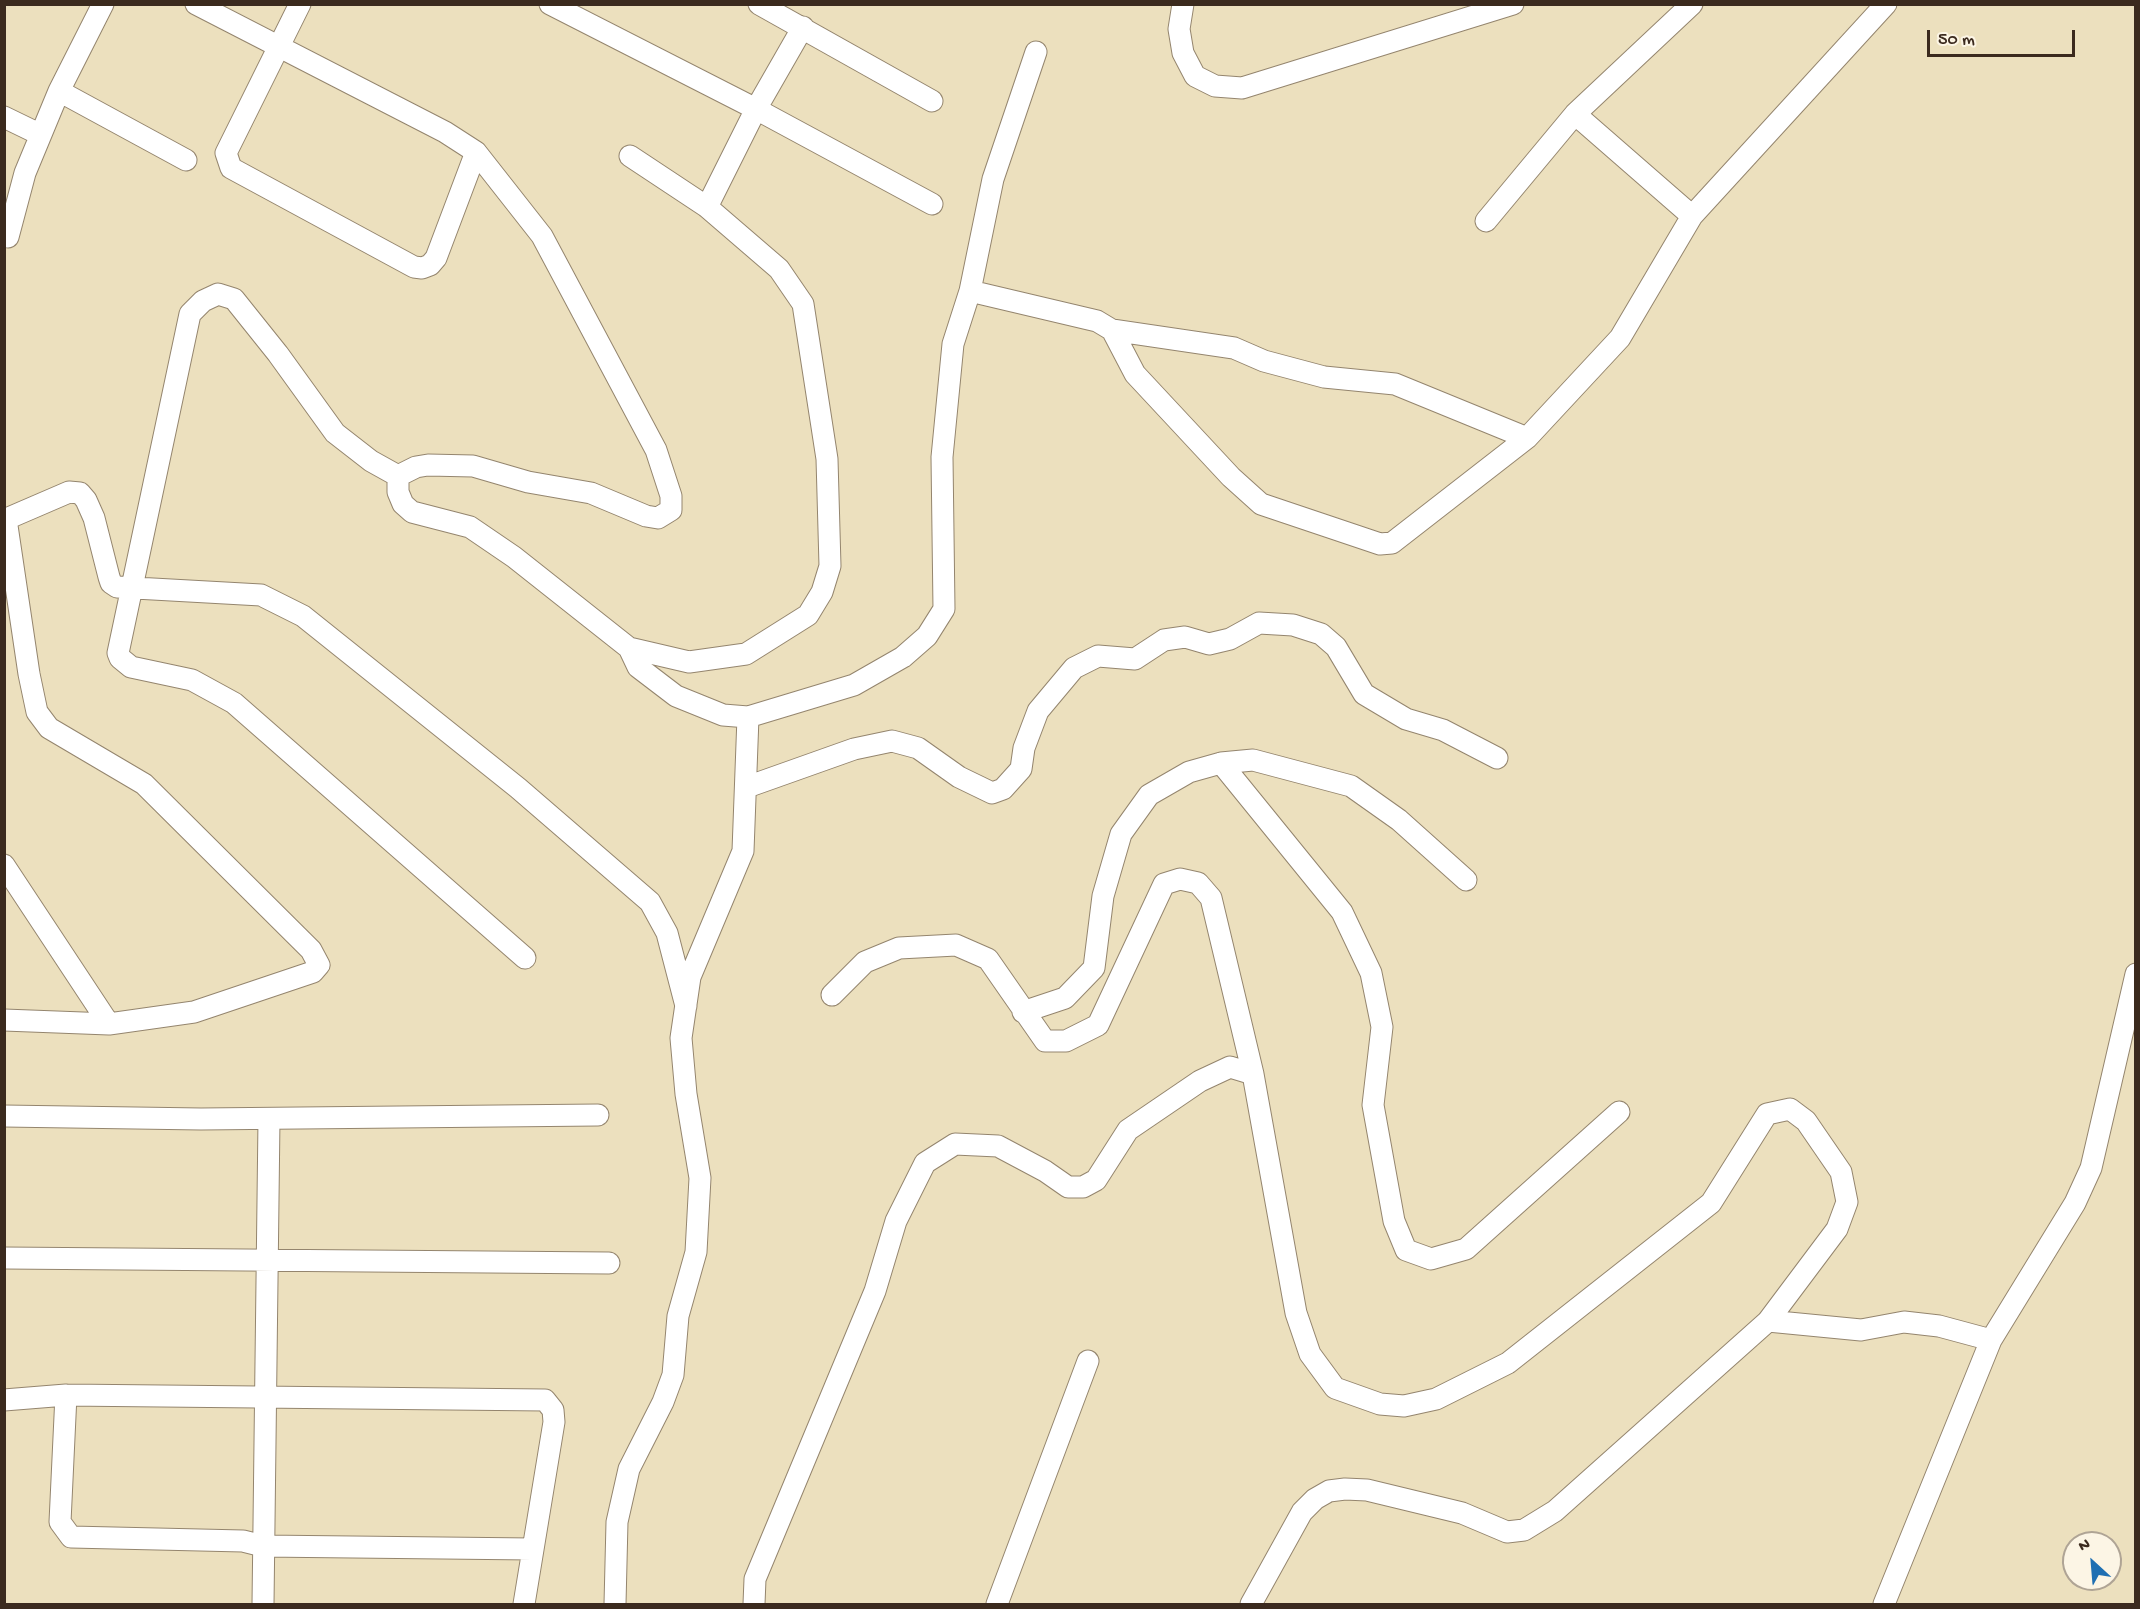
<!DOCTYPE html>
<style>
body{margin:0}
#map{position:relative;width:2140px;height:1609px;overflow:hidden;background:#ece0be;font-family:"Gochi Hand",sans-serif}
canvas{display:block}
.frame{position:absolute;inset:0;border:6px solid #3b2a1e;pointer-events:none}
.north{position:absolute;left:2062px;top:1531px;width:60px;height:60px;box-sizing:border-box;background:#fcf5e5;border:2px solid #afa495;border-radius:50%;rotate:334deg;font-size:16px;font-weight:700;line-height:24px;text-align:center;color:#3b2a1e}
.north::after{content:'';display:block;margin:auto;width:21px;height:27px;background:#1f6fb2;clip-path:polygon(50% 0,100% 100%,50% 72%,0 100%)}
.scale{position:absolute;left:1927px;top:30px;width:148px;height:27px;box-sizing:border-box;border:3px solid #3b2a1e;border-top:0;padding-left:8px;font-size:18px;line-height:21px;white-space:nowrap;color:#3b2a1e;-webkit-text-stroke:4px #fcf5e5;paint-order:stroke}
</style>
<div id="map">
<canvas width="2140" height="1609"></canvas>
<div class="frame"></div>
<div class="north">N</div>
<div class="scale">50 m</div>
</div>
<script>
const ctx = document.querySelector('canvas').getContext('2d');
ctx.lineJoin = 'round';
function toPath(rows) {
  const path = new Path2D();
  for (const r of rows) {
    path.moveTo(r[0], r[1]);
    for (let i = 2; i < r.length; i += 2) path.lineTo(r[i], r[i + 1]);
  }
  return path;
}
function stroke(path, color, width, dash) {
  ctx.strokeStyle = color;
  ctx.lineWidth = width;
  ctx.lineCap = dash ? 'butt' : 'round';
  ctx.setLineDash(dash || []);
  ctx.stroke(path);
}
const street = toPath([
 [103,4,59,91,186,160],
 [196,4,445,132,476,152,542,236,656,450,671,496,671,510,658,518,646,516,591,493,528,482,473,466,428,465,416,467,398,476,398,492,403,504,412,512,470,527,514,557,629,648,689,662,746,654,808,615,822,592,830,566,827,459,803,304,779,269,707,207,630,156],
 [300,4,226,153,231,168,414,267,422,268,430,265,436,258,476,152],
 [550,4,756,109,932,204],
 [759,4,932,101],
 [1183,4,1179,29,1183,53,1195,76,1215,86,1242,88,1513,4],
 [1575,114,1692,216],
 [4,117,39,134],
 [707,207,756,109,803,27],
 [1486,221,1575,114,1692,4],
 [8,237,25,173,59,91],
 [970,291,1097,321,1112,330,1135,374,1231,477,1261,504,1380,544,1392,543,1527,438,1620,338,1692,216,1886,4],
 [1112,330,1234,348,1264,361,1324,377,1395,384,1527,438],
 [398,476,371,461,335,433,278,354,234,299,218,294,203,301,190,314,118,653,120,658,131,667,192,680,234,703,525,958],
 [4,520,69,492,80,493,86,500,94,518,109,577,111,583,117,587,261,595,303,616,518,788,650,902,667,933,686,1006],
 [629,648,638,667,676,696,723,715,748,717,854,685,903,657,927,636,944,609,942,457,953,344,970,291,993,179,1036,52],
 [1221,763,1342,912,1371,973,1382,1027,1373,1105,1394,1221,1406,1250,1431,1259,1466,1249,1619,1112],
 [747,787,854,749,892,741,918,748,959,777,992,793,1003,789,1021,769,1024,748,1038,711,1074,668,1098,656,1135,659,1164,640,1185,637,1209,644,1230,639,1259,623,1293,625,1321,634,1336,647,1364,694,1406,719,1443,730,1497,758],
 [4,865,109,1024],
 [832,995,865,962,899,948,956,945,988,959,1045,1041,1066,1041,1098,1025,1164,884,1180,879,1198,883,1211,898,1253,1074,1296,1313,1310,1354,1335,1388,1380,1404,1404,1406,1436,1399,1508,1363,1711,1203,1767,1114,1790,1109,1806,1121,1841,1172,1847,1202,1837,1229,1768,1321,1555,1511,1524,1530,1507,1532,1462,1513,1367,1490,1345,1489,1329,1491,1315,1499,1302,1512,1251,1604],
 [1023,1012,1065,998,1094,968,1103,896,1121,834,1149,795,1189,772,1221,763,1253,760,1351,786,1399,820,1466,880],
 [4,1020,109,1024,194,1012,313,972,319,965,311,950,144,784,49,728,37,712,29,674,6,519],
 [4,1116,201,1119,598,1115],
 [4,1258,609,1263],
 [1768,1321,1861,1330,1904,1322,1939,1326,1991,1340],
 [66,1395,60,1522,71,1537,243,1541,263,1546,532,1549],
 [4,1400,66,1395,545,1400,553,1410,554,1422,524,1604],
 [263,1604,269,1119],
 [615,1604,617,1522,629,1469,663,1402,673,1375,678,1316,696,1252,700,1178,686,1094,681,1038,690,977,743,851,748,717],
 [754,1604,755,1579,875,1291,896,1221,925,1163,955,1144,998,1146,1045,1171,1068,1187,1083,1187,1096,1180,1128,1130,1200,1081,1230,1067,1253,1074],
 [997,1604,1088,1361],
 [1884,1604,1991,1340,2075,1203,2091,1168,2136,974]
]);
stroke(street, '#94856e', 23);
stroke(street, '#fff', 21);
</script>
